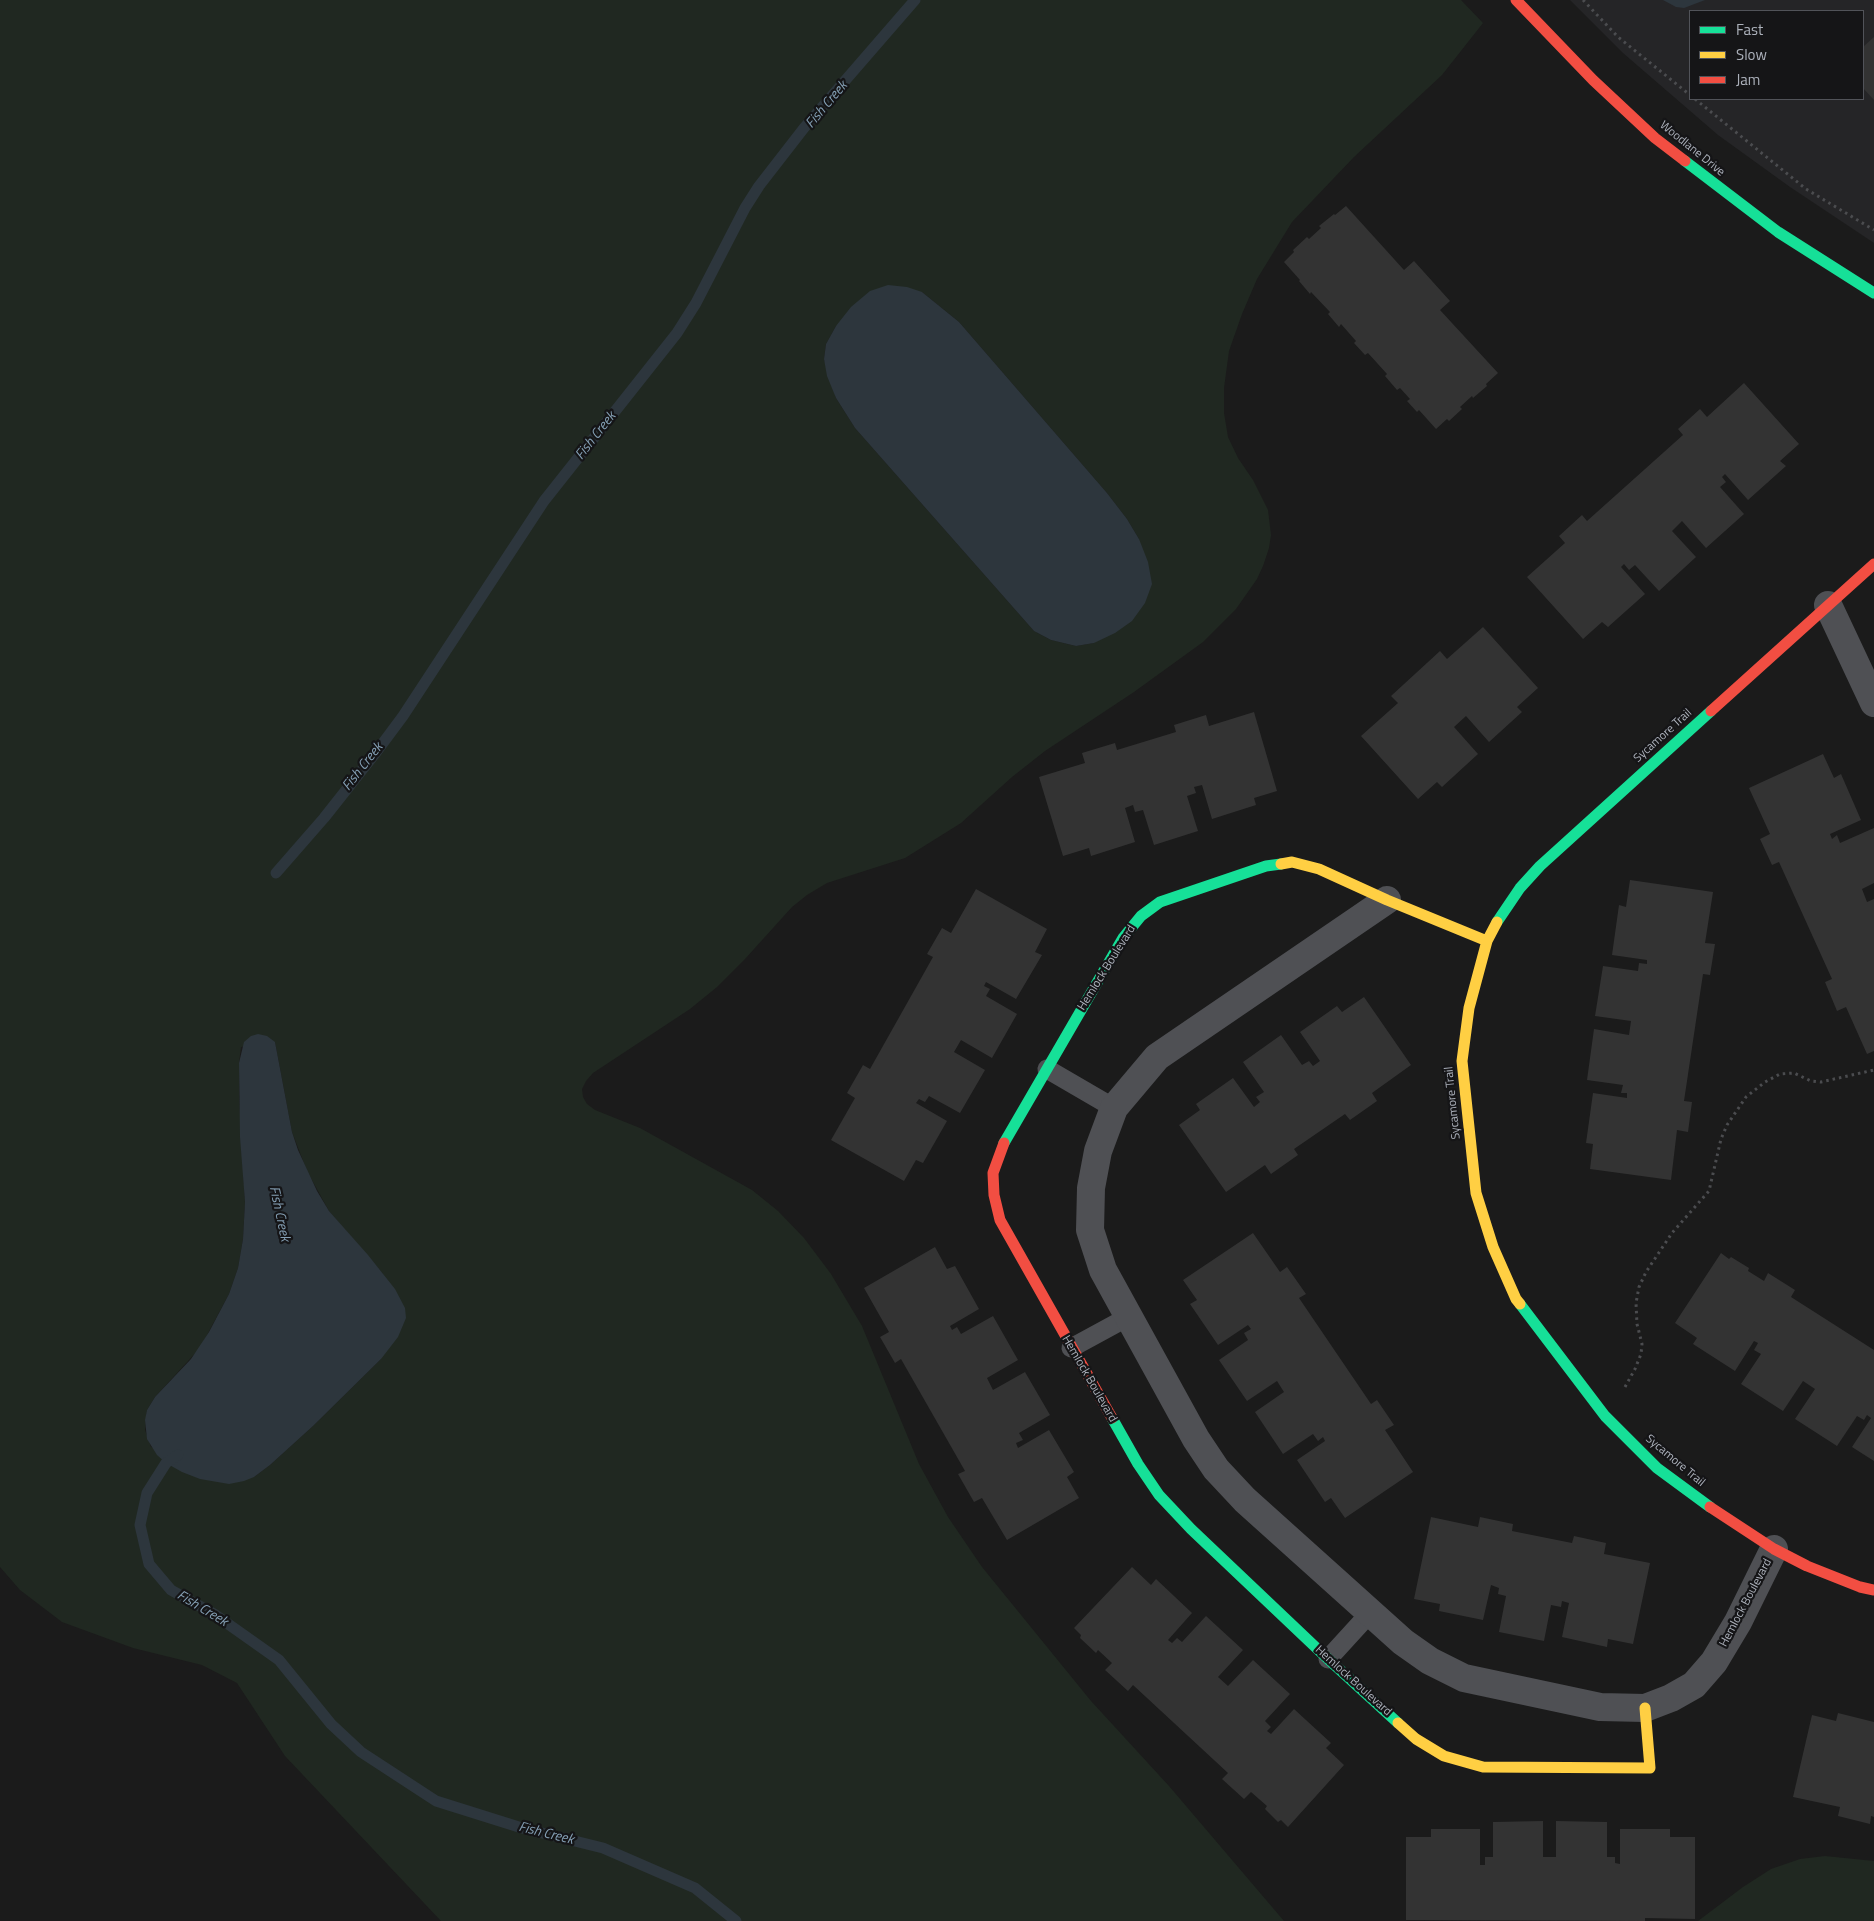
<!DOCTYPE html>
<style>
body{margin:0}
#map{position:relative;width:1874px;height:1921px;overflow:hidden;background:#1b1b1b;font-family:"Titillium Web",sans-serif}
canvas{display:block}
.legend{position:absolute;left:1689px;top:10px;width:175px;height:90px;box-sizing:border-box;background:#151517;border:1px solid #515359;margin:0;padding:6px 9px;list-style:none;font-size:15px;color:#acb1bb}
.legend li{display:flex;align-items:center;gap:10px;height:25px}
.legend b{width:25px;border:1px solid #515359}
</style>
<div id="map">
<canvas width="1874" height="1921"></canvas>
<ul class="legend">
<li><b style="height:6px;background:#16e098"></b>Fast</li>
<li><b style="height:6px;background:#ffcf43"></b>Slow</li>
<li><b style="height:6px;background:#f24e42"></b>Jam</li>
</ul>
</div>
<script>
const ctx = document.querySelector('canvas').getContext('2d');
ctx.lineJoin = 'round';
function paint(path, color) {
  ctx.fillStyle = color;
  ctx.fill(path, 'evenodd');
}
function toPath(rows) {
  const path = new Path2D();
  for (const r of rows) {
    path.moveTo(r[0], r[1]);
    for (let i = 2; i < r.length; i += 2) path.lineTo(r[i], r[i + 1]);
  }
  return path;
}
function stroke(path, color, width, dash) {
  ctx.strokeStyle = color;
  ctx.lineWidth = width;
  ctx.lineCap = dash ? 'butt' : 'round';
  ctx.setLineDash(dash || []);
  ctx.stroke(path);
}
function drawText(font, color, halo, rows, align = 'center') {
  ctx.font = font + ' "Titillium Web",sans-serif';
  ctx.lineWidth = 4.5;
  ctx.setLineDash([]);
  ctx.textBaseline = 'middle';
  ctx.strokeStyle = halo;
  ctx.fillStyle = color;
  for (const [text, x, y, turn = 0] of rows) {
    ctx.save();
    ctx.translate(x, y);
    ctx.rotate((+turn || 0) * Math.PI / 180);
    ctx.textAlign = isNaN(turn) ? turn : align;
    if (halo) ctx.strokeText(text, 0, 0);
    ctx.fillText(text, 0, 0);
    ctx.restore();
  }
}
paint(toPath([
 [1570,0,1874,0,1874,243,1790,187,1718,135,1623,53],
 [1690,11,1863,11,1863,99,1690,99]
]), '#252527');
paint(toPath([
 [0,0,1461,0,1483,23,1442,75,1354,157,1292,222,1257,279,1242,314,1229,351,1224,388,1224,413,1228,437,1238,458,1253,480,1268,510,1271,535,1269,548,1263,566,1257,579,1236,609,1203,642,1134,692,1045,751,1012,777,961,823,905,858,827,883,807,895,792,907,745,959,717,987,690,1009,593,1073,586,1081,582,1089,583,1097,587,1104,595,1110,640,1128,752,1190,778,1211,804,1238,831,1274,862,1326,919,1464,948,1517,982,1567,1091,1701,1169,1786,1284,1921,441,1921,285,1756,237,1683,202,1665,133,1648,62,1622,20,1590,0,1567],
 [922,292,959,322,1004,374,1107,493,1127,519,1139,539,1094,643,1076,646,1051,640,1034,631,855,428,836,398,824,359,826,344,836,326],
 [275,1042,292,1132,307,1171,329,1211,383,1274,381,1359,313,1426,270,1465,254,1477,151,1447,145,1430,147,1410,155,1397,200,1348,229,1294,238,1268,243,1239,245,1202,239,1096,239,1063,241,1047],
 [1825,1856,1874,1861,1874,1921,1698,1921,1743,1887,1771,1869,1800,1859]
]), '#202821');
paint(toPath([
 [1663,0,1705,0,1684,8,1676,7],
 [888,285,907,287,922,292,959,322,1107,493,1127,519,1139,539,1148,562,1152,584,1145,603,1132,621,1115,633,1094,643,1076,646,1051,640,1034,631,855,428,836,398,827,376,824,359,826,344,836,326,851,307,870,291],
 [258,1034,267,1036,275,1042,292,1132,298,1150,317,1191,329,1211,368,1255,395,1289,405,1308,406,1318,398,1337,381,1359,313,1426,270,1465,254,1477,244,1481,229,1484,200,1479,182,1472,166,1463,157,1455,147,1439,145,1420,147,1410,155,1397,191,1359,209,1332,229,1294,238,1268,243,1239,245,1202,240,1137,239,1063,244,1042,251,1036]
]), '#2d363d');
stroke(toPath([
 [276,873,324,818,377,751,403,716,544,501,677,333,696,303,745,208,759,186,804,128,915,0],
 [178,1455,166,1463,147,1493,140,1525,149,1564,171,1590,214,1614,279,1660,331,1724,361,1752,436,1801,522,1828,603,1848,695,1888,736,1921]
]), '#2d363d', 11);
paint(toPath([
 [1874,37,1874,100,1863,88,1863,47],
 [1346,206,1404,270,1414,261,1450,301,1440,310,1498,373,1486,384,1487,386,1473,398,1472,396,1460,407,1462,409,1449,421,1447,419,1436,429,1419,410,1417,412,1407,401,1410,399,1400,388,1397,390,1385,376,1387,374,1368,353,1365,355,1354,343,1356,341,1341,324,1339,327,1328,314,1330,312,1311,292,1310,294,1299,281,1300,280,1284,262,1294,252,1293,250,1307,237,1309,239,1321,228,1319,226,1334,214,1335,215],
 [1744,383,1799,444,1780,461,1786,466,1748,500,1725,474,1722,477,1726,482,1720,487,1744,514,1706,548,1682,521,1672,531,1696,557,1659,591,1635,565,1629,570,1624,564,1621,567,1645,594,1608,627,1602,622,1583,639,1527,577,1565,543,1559,536,1582,515,1587,521,1683,435,1678,429,1700,409,1707,417],
 [1483,627,1538,688,1517,707,1522,712,1489,742,1466,716,1454,727,1478,754,1442,787,1437,782,1418,799,1361,736,1398,703,1391,696,1440,651,1447,659],
 [1254,712,1277,791,1254,798,1256,805,1212,819,1202,785,1194,787,1196,793,1187,796,1198,831,1154,845,1143,810,1135,812,1133,805,1125,808,1135,842,1091,856,1089,848,1063,856,1039,777,1085,763,1082,753,1115,743,1117,750,1176,732,1174,725,1206,715,1209,726],
 [1823,754,1834,778,1841,774,1861,820,1830,834,1832,839,1837,835,1840,843,1874,828,1874,883,1862,889,1867,902,1874,899,1874,1051,1867,1054,1846,1007,1837,1011,1825,982,1832,979,1779,862,1772,865,1760,839,1770,834,1749,788],
 [1630,880,1713,892,1705,943,1715,944,1710,975,1703,974,1684,1101,1692,1102,1688,1132,1677,1130,1671,1180,1590,1169,1593,1144,1586,1143,1593,1093,1627,1098,1627,1093,1621,1093,1623,1085,1587,1080,1594,1029,1629,1035,1631,1021,1595,1016,1603,966,1638,971,1639,963,1647,964,1647,960,1612,955,1619,905,1626,907],
 [976,889,1047,929,1035,952,1042,955,1016,999,986,982,984,986,990,989,986,996,1017,1014,992,1058,961,1040,954,1052,985,1070,960,1113,929,1096,925,1102,919,1099,916,1103,947,1121,923,1163,916,1160,904,1181,831,1140,855,1098,847,1093,863,1065,870,1069,933,957,927,954,942,928,951,933],
 [1364,997,1411,1065,1372,1093,1377,1101,1350,1120,1345,1114,1294,1149,1298,1155,1271,1174,1265,1165,1226,1192,1179,1125,1200,1110,1196,1104,1233,1078,1254,1107,1260,1102,1256,1097,1264,1092,1243,1062,1281,1035,1302,1065,1309,1061,1313,1066,1320,1061,1300,1032,1337,1006,1342,1012],
 [1253,1233,1280,1272,1287,1267,1306,1294,1299,1298,1371,1404,1377,1400,1394,1425,1385,1430,1413,1472,1345,1518,1331,1498,1325,1502,1297,1460,1325,1441,1323,1437,1318,1441,1313,1434,1283,1454,1255,1412,1284,1392,1277,1381,1247,1401,1219,1360,1248,1340,1244,1333,1251,1329,1248,1325,1218,1345,1190,1304,1197,1300,1183,1280],
 [935,1247,947,1269,955,1266,979,1309,950,1326,952,1330,957,1327,961,1334,993,1316,1018,1360,987,1378,993,1390,1025,1372,1050,1415,1019,1433,1023,1440,1016,1443,1018,1448,1049,1430,1074,1472,1067,1477,1079,1498,1007,1540,982,1498,974,1502,958,1474,965,1471,901,1359,895,1363,880,1337,889,1332,864,1288],
 [1721,1253,1729,1259,1731,1257,1749,1268,1748,1271,1764,1281,1768,1273,1795,1290,1791,1297,1874,1350,1874,1461,1852,1447,1871,1418,1867,1415,1864,1420,1857,1416,1837,1446,1795,1419,1815,1389,1803,1381,1783,1411,1741,1384,1761,1354,1754,1350,1758,1343,1754,1341,1735,1371,1693,1344,1697,1338,1675,1323],
 [1431,1517,1478,1527,1480,1517,1513,1524,1512,1531,1572,1543,1574,1536,1606,1543,1604,1554,1650,1563,1633,1644,1608,1639,1607,1647,1562,1637,1569,1603,1562,1601,1561,1607,1551,1605,1544,1641,1499,1632,1506,1596,1498,1594,1499,1588,1491,1585,1483,1620,1439,1611,1440,1604,1414,1599],
 [1132,1567,1151,1585,1156,1579,1192,1613,1168,1640,1172,1643,1177,1638,1182,1642,1206,1616,1243,1650,1218,1677,1228,1686,1253,1660,1290,1694,1265,1721,1271,1727,1267,1731,1271,1734,1294,1709,1331,1743,1326,1748,1344,1765,1288,1827,1281,1820,1278,1822,1265,1809,1267,1806,1251,1792,1244,1799,1222,1779,1228,1773,1133,1685,1128,1691,1105,1670,1112,1663,1098,1650,1096,1653,1080,1638,1081,1635,1074,1628],
 [1838,1713,1874,1722,1874,1817,1871,1816,1870,1824,1838,1816,1840,1807,1793,1797,1812,1715,1836,1721],
 [1543,1821,1543,1857,1556,1857,1556,1821,1607,1822,1607,1857,1615,1857,1615,1863,1620,1864,1620,1829,1670,1829,1670,1837,1695,1837,1695,1919,1645,1918,1645,1921,1406,1920,1406,1837,1431,1837,1431,1829,1480,1829,1480,1865,1485,1865,1485,1857,1493,1857,1493,1822]
]), '#333');
stroke(toPath([
 [1583,0,1618,37,1690,95],
 [1695,99,1806,189,1874,230],
 [1625,1387,1635,1369,1641,1354,1642,1344,1637,1324,1636,1303,1639,1287,1646,1272,1672,1233,1709,1191,1721,1139,1727,1125,1746,1097,1765,1082,1780,1074,1794,1073,1811,1081,1821,1082,1874,1070]
]), '#4b4c4f', 3, [2.5, 4]);
stroke(toPath([
 [1047,1069,1114,1108],
 [1071,1348,1128,1317],
 [1328,1659,1370,1613]
]), '#4f5054', 19);
stroke(toPath([
 [1828,605,1874,703],
 [1387,900,1157,1057,1114,1108,1098,1151,1091,1188,1090,1230,1103,1270,1196,1439,1216,1469,1245,1500,1403,1642,1430,1661,1464,1678,1600,1707,1645,1708,1671,1698,1694,1685,1714,1662,1738,1622,1774,1549]
]), '#4f5054', 28);
stroke(toPath([
 [1685,161,1778,232,1874,293],
 [1497,922,1520,888,1540,866,1711,711],
 [1004,1143,1123,938,1141,916,1160,902,1266,866,1281,864],
 [1520,1304,1605,1416,1657,1468,1710,1507],
 [1112,1418,1138,1464,1159,1495,1191,1529,1328,1659,1398,1723]
]), '#16e098', 11);
stroke(toPath([
 [1281,864,1292,862,1319,869,1387,900,1487,941],
 [1497,922,1487,941,1469,1008,1462,1061,1476,1193,1493,1247,1516,1299,1520,1304],
 [1398,1723,1416,1739,1444,1756,1483,1767,1650,1768,1645,1708]
]), '#ffcf43', 11);
stroke(toPath([
 [1516,0,1593,80,1655,138,1685,161],
 [1711,711,1874,564],
 [1004,1143,993,1173,994,1195,1000,1220,1112,1418],
 [1710,1507,1774,1549,1807,1566,1860,1587,1874,1590]
]), '#f24e42', 11);
drawText('12px', '#acb1bb', '#151517', [
 ["Woodlane Drive",1692,149,39],
 ["Sycamore Trail",1663,736,-42],
 ["Hemlock Boulevard",1107,968,-58],
 ["Sycamore Trail",1453,1103,-96],
 ["Hemlock Boulevard",1089,1379,60],
 ["Sycamore Trail",1675,1461,40],
 ["Hemlock Boulevard",1746,1603,-62],
 ["Hemlock Boulevard",1353,1681,42]
]);
drawText('italic 14px', '#85a0b5', '#151517', [
 ["Fish Creek",827,105,-50],
 ["Fish Creek",596,436,-52],
 ["Fish Creek",363,767,-52],
 ["Fish Creek",279,1214,78],
 ["Fish Creek",202,1609,31],
 ["Fish Creek",546,1834,14]
]);
</script>
